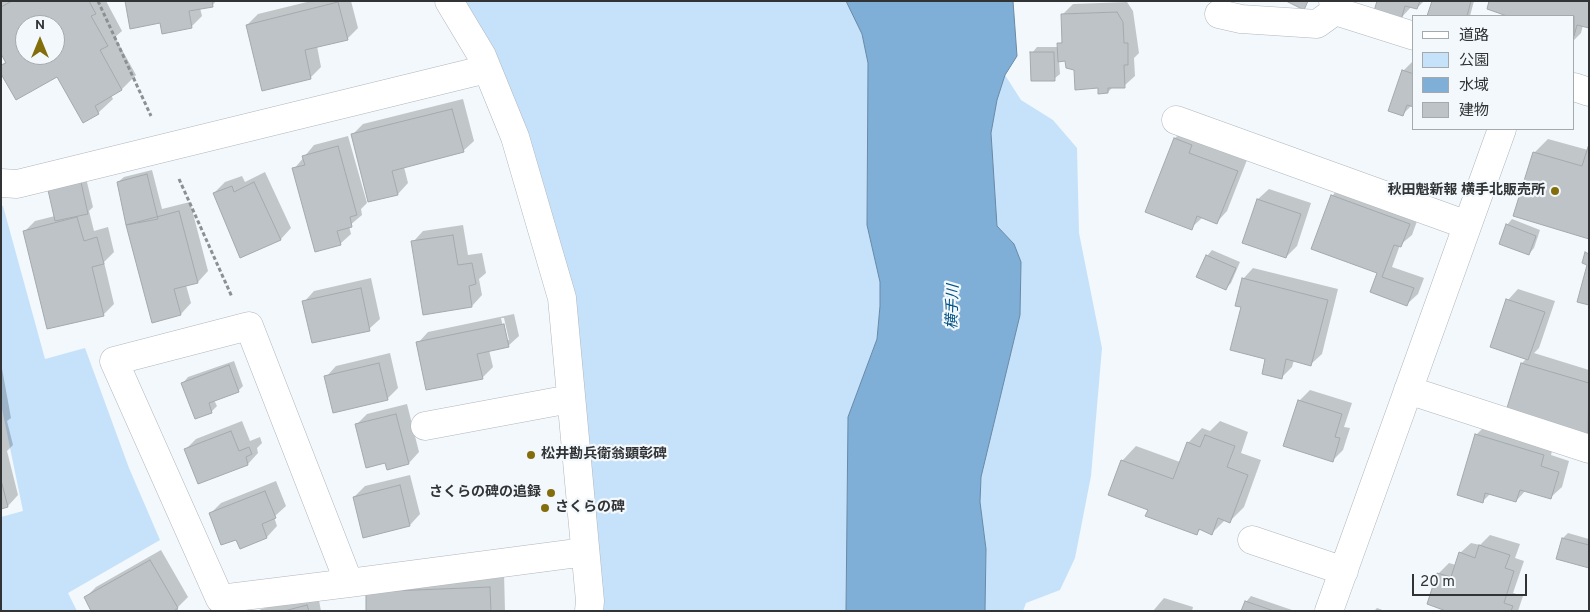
<!DOCTYPE html>
<meta charset="utf-8">
<style>
body{margin:0}
#map{position:relative;width:1590px;height:612px;overflow:hidden;background:#f2f8fc;font-family:Overpass,"Noto Sans JP",sans-serif}
canvas{display:block}
.frame{position:absolute;inset:0;border:2px solid #313335;pointer-events:none}
.legend{position:absolute;left:1412px;top:15px;width:162px;height:115px;box-sizing:border-box;background:#f2f8fc;border:1px solid #a5a9ac;margin:0;padding:6px 9px;list-style:none;font-size:15px;color:#313335}
.legend li{display:flex;align-items:center;gap:10px;height:25px}
.legend b{width:25px;border:1px solid #a5a9ac}
.north{position:absolute;left:15px;top:15px;width:50px;height:50px;box-sizing:border-box;background:#f2f8fc;border:1px solid #a5a9ac;border-radius:50%;rotate:0deg;font-size:14px;font-weight:700;line-height:20px;text-align:center;color:#313335}
.north::after{content:'';display:block;margin:auto;width:18px;height:22px;background:#836e0b;clip-path:polygon(50% 0,100% 100%,50% 72%,0 100%)}
.scale{position:absolute;left:1412px;top:574px;width:115px;height:22px;box-sizing:border-box;border:2px solid #313335;border-top:0;padding-left:6px;font-size:15px;line-height:18px;white-space:nowrap;color:#313335;-webkit-text-stroke:4px #f2f8fc;paint-order:stroke}
</style>
<div id="map">
<canvas width="1590" height="612"></canvas>
<div class="frame"></div>
<ul class="legend">
<li><b style="height:6px;background:#fff"></b>道路</li>
<li><b style="height:14px;background:#c6e2fa"></b>公園</li>
<li><b style="height:14px;background:#7faed7"></b>水域</li>
<li><b style="height:14px;background:#bec3c7"></b>建物</li>
</ul>
<div class="north">N</div>
<div class="scale">20 m</div>
</div>
<script>
const ctx = document.querySelector('canvas').getContext('2d');
ctx.lineJoin = 'round';
function paint(path, color) {
  ctx.fillStyle = color;
  ctx.fill(path, 'evenodd');
}
function toPath(rows) {
  const path = new Path2D();
  for (const r of rows) {
    path.moveTo(r[0], r[1]);
    for (let i = 2; i < r.length; i += 2) path.lineTo(r[i], r[i + 1]);
  }
  return path;
}
function stroke(path, color, width, dash) {
  ctx.strokeStyle = color;
  ctx.lineWidth = width;
  ctx.lineCap = dash ? 'butt' : 'round';
  ctx.setLineDash(dash || []);
  ctx.stroke(path);
}
function drawText(font, color, halo, rows, align = 'center') {
  ctx.font = font + ' Overpass,"Noto Sans JP",sans-serif';
  ctx.lineWidth = 4.5;
  ctx.setLineDash([]);
  ctx.textBaseline = 'middle';
  ctx.strokeStyle = halo;
  ctx.fillStyle = color;
  for (const [text, x, y, turn = 0] of rows) {
    ctx.save();
    ctx.translate(x, y);
    ctx.rotate((+turn || 0) * Math.PI / 180);
    ctx.textAlign = isNaN(turn) ? turn : align;
    if (halo) ctx.strokeText(text, 0, 0);
    ctx.fillText(text, 0, 0);
    ctx.restore();
  }
}
paint(toPath([
 [449,1,846,1,862,34,868,63,867,225,880,282,880,306,877,339,848,417,846,611,589,611,562,298],
 [1005,75,1021,100,1053,120,1077,148,1079,233,1102,348,1091,476,1075,558,1060,590,1026,603,1023,611,985,611,986,549,980,502,981,477,1020,315,1021,262,1014,244,997,226,994,208,991,132,997,100],
 [1,206,3,206,45,359,85,348,129,468,160,540,68,593,77,611,1,611,1,517,23,511,1,404]
]), '#c6e2fa');
const water = toPath([
 [846,1,1013,1,1017,56,1005,75,997,100,991,133,997,226,1014,244,1021,262,1020,315,981,477,980,502,986,549,985,611,846,611,848,417,877,339,880,306,880,282,867,225,868,63,862,34,846,1]
]);
paint(water, '#7faed7');
stroke(water, '#6889a6', 1);
paint(toPath([
 [106,1,122,31,115,37,136,75,122,89,111,95,113,99,98,113,58,76,1,66,6,61,1,52,1,2],
 [25,25,55,25,55,55,25,55],
 [126,1,216,1,212,6,200,8,202,16,191,27,161,22],
 [311,1,351,1,358,28,347,39,317,46,321,67,311,77,247,25,258,14],
 [1378,1,1424,1,1417,8,1412,6,1401,18],
 [1433,1,1474,1,1470,16,1429,16],
 [1589,1,1581,33,1574,40,1574,16,1509,16],
 [1127,2,1133,11,1139,53,1134,58,1135,76,1124,86,1113,87,1108,92,1066,60,1059,61,1060,74,1054,79,1032,53,1037,47,1059,47,1063,39,1062,15,1073,4],
 [1414,60,1414,106,1412,105,1403,114,1403,71],
 [463,99,474,141,463,151,404,167,408,183,398,194,369,201,352,135,363,124],
 [1186,128,1247,160,1227,211,1217,222,1202,218,1191,228,1147,211,1175,138],
 [348,136,367,203,361,209,362,215,349,226,351,234,340,244,294,169,314,145],
 [1548,139,1588,150,1589,238,1534,153],
 [152,170,162,209,190,202,208,271,198,282,186,285,191,303,181,314,118,182,124,177],
 [265,172,291,228,281,239,240,256,214,193,225,182,242,176,245,182],
 [86,178,93,207,89,211,94,231,108,227,114,252,104,262,114,304,103,315,24,232,35,221,55,216,55,185],
 [1342,185,1420,213,1412,235,1400,245,1392,267,1424,278,1418,294,1407,304,1372,291,1379,272,1332,196],
 [1269,189,1311,203,1297,246,1286,257,1243,242,1258,199],
 [1512,219,1540,230,1534,248,1529,254,1507,225],
 [463,225,468,255,482,253,486,273,479,279,482,295,472,306,413,242,423,231],
 [1212,250,1240,262,1231,283,1225,289,1207,256],
 [1253,268,1338,289,1322,354,1311,364,1294,360,1292,367,1282,377,1267,359,1243,279],
 [371,278,380,319,369,329,304,302,314,291],
 [1518,289,1555,301,1539,348,1534,353,1589,370,1588,434,1522,363,1527,358,1508,300],
 [514,314,519,336,508,346,489,350,493,367,482,378,418,343,428,332],
 [501,318,504,318,509,340,506,340],
 [390,353,398,388,387,399,326,377,336,366],
 [234,361,243,386,238,391,214,400,217,406,211,412,183,383,188,377],
 [1,363,11,418,7,421,13,445,7,451,18,495,8,506,1,508],
 [1310,390,1352,403,1344,427,1350,428,1343,450,1332,461,1299,401],
 [407,404,419,452,409,463,386,462,356,425,367,414],
 [242,421,250,441,260,437,262,443,257,448,258,453,248,464,198,483,185,450,196,439],
 [1220,421,1248,432,1241,453,1261,460,1244,507,1229,522,1225,520,1212,533,1201,529,1197,533,1150,509,1122,461,1136,446,1180,462,1188,443,1202,428,1210,431],
 [1486,425,1554,444,1551,455,1569,461,1562,487,1551,497,1526,490,1516,501,1490,494,1482,502,1476,435],
 [410,475,420,514,410,525,354,497,365,486],
 [276,481,286,506,274,517,277,526,267,537,240,547,237,538,210,514,221,503],
 [1568,533,1589,539,1589,567,1563,538],
 [1490,535,1520,544,1515,558,1524,561,1513,593,1523,596,1518,611,1450,611,1438,574,1449,563,1456,565,1460,553,1471,543,1480,545],
 [161,550,188,597,177,608,179,611,93,611,85,598,96,587],
 [504,573,505,611,367,611,367,592],
 [318,595,321,611,259,611,261,609],
 [1251,596,1295,611,1242,611,1246,602],
 [1164,598,1193,607,1192,611,1153,611],
 [1377,608,1385,611,1374,611]
]), '#0003');
const building = toPath([
 [12,1,89,1,96,14,91,16,108,46,100,50,122,90,95,106,99,114,83,123,57,77,16,100,1,74,1,65,6,63,1,54,1,7,12,1],
 [25,25,55,25,55,55,25,55,25,25],
 [125,1,212,1,213,7,189,11,192,28,162,34,160,23,130,29,125,1],
 [1286,1,1308,1,1304,10,1286,1],
 [1377,1,1420,1,1417,9,1405,6,1401,20,1374,11,1377,1],
 [1432,1,1471,1,1467,16,1427,16,1432,1],
 [1489,1,1589,1,1589,28,1577,25,1574,36,1574,16,1507,16,1487,9,1489,1],
 [338,2,348,40,305,50,311,79,262,91,246,25,338,2],
 [1117,12,1123,22,1124,43,1128,43,1128,65,1124,65,1125,88,1108,88,1108,93,1098,94,1098,88,1075,90,1074,70,1066,68,1065,61,1058,62,1057,43,1062,43,1061,14,1117,12],
 [1030,52,1054,52,1055,81,1031,81,1030,52],
 [1402,70,1414,74,1414,107,1407,105,1403,116,1388,111,1402,70],
 [452,109,464,152,392,171,398,195,368,202,351,134,452,109],
 [1174,138,1192,145,1189,153,1238,171,1217,224,1197,216,1192,230,1145,212,1174,138],
 [1589,144,1589,239,1513,216,1533,152,1582,166,1589,144],
 [338,146,357,215,350,217,352,227,337,231,341,245,315,252,292,168,305,165,302,156,338,146],
 [147,174,158,219,126,225,117,182,147,174],
 [81,182,88,214,55,221,48,190,81,182],
 [254,182,281,240,240,258,213,193,232,186,234,192,254,182],
 [1331,195,1410,224,1401,247,1394,245,1382,277,1414,288,1407,306,1370,292,1377,273,1311,249,1331,195],
 [1257,199,1301,214,1286,258,1242,243,1257,199],
 [179,211,198,283,174,289,181,315,152,323,126,225,179,211],
 [77,217,84,241,97,237,104,264,92,267,104,316,47,329,23,231,77,217],
 [1506,224,1536,236,1529,255,1499,244,1506,224],
 [453,235,458,265,472,263,476,284,469,286,472,307,423,315,411,241,453,235],
 [1585,252,1589,254,1589,305,1577,302,1587,265,1582,263,1585,252],
 [1206,255,1236,268,1226,290,1196,277,1206,255],
 [1242,278,1328,300,1311,366,1286,359,1282,379,1262,374,1265,359,1230,350,1241,307,1235,306,1242,278],
 [361,288,370,331,312,343,302,301,361,288],
 [1506,299,1545,312,1528,360,1490,347,1506,299],
 [504,324,509,347,477,354,483,379,426,390,416,342,504,324],
 [379,363,388,400,333,413,324,376,379,363],
 [1521,363,1589,383,1588,435,1506,411,1521,363],
 [229,365,239,392,209,403,212,413,195,419,181,383,229,365],
 [1298,400,1342,414,1335,437,1340,438,1333,462,1283,446,1298,400],
 [396,414,409,464,387,470,385,463,366,468,355,424,396,414],
 [231,431,239,451,249,447,252,454,246,457,248,465,198,484,184,449,231,431],
 [1475,434,1544,455,1541,466,1559,472,1551,499,1520,490,1516,502,1485,493,1483,503,1457,495,1475,434],
 [1205,435,1235,446,1227,467,1248,475,1230,523,1218,518,1212,535,1199,529,1197,535,1145,516,1148,510,1108,495,1121,460,1173,479,1187,442,1200,447,1205,435],
 [1,480,8,507,1,509,1,480],
 [400,485,410,526,363,538,353,497,400,485],
 [265,491,276,518,262,524,267,538,240,549,236,540,221,545,209,513,265,491],
 [1562,538,1589,545,1589,568,1556,559,1562,538],
 [1479,545,1510,555,1505,568,1514,571,1504,603,1513,606,1511,611,1446,611,1427,604,1437,573,1451,577,1459,552,1475,558,1479,545],
 [150,560,178,608,174,611,91,611,84,597,150,560],
 [490,587,491,611,366,611,366,592,490,587],
 [1245,601,1274,611,1241,611,1245,601],
 [307,605,309,611,284,611,307,605]
]);
paint(building, '#bec3c7');
stroke(building, '#a4a9ad', 1);
const minor = toPath([
 [449,1,482,56,515,137,562,298,590,601,589,611],
 [1333,1,1335,11,1414,36],
 [1219,14,1241,19,1317,24,1335,11],
 [1574,87,1589,92],
 [1176,120,1467,225],
 [1,183,17,184,487,69],
 [1408,390,1589,449],
 [425,426,570,399],
 [1252,540,1344,571],
 [349,583,249,326,114,361,220,599,349,583,585,552],
 [1329,611,1502,129]
]);
stroke(minor, '#b1b6bb', 29);
stroke(toPath([
 [98,1,151,116],
 [179,179,232,297]
]), '#8c9093', 3, [4, 2.5]);
stroke(minor, '#fff', 28);
for (const [x, y, r, color] of [
 [1555,191,5,"#836e0b"],
 [531,455,5,"#836e0b"],
 [551,493,5,"#836e0b"],
 [545,508,5,"#836e0b"]
]) {
  const dot = new Path2D();
  dot.arc(x, y, r, 0, 2 * Math.PI);
  ctx.fillStyle = color;
  ctx.fill(dot);
  stroke(dot, '#f2f8fc', 2);
}
drawText('bold 14px', '#313335', '#f2f8fc', [
 ["秋田魁新報 横手北販売所",1545,191],
 ["松井勘兵衛翁顕彰碑",541,455,"left"],
 ["さくらの碑の追録",541,493],
 ["さくらの碑",555,508,"left"]
], 'right');
drawText('italic 15px', '#005184', '#f2f8fc', [
 ["横手川",954,307,-88]
]);
</script>
